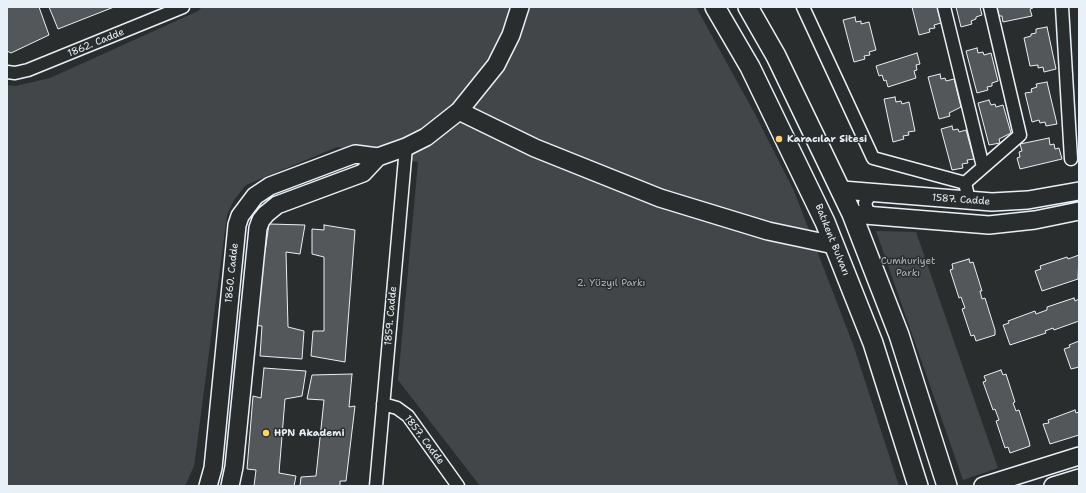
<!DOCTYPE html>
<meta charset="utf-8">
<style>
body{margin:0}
#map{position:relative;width:1086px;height:493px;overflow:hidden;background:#2a2d2e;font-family:"Shantell Sans",sans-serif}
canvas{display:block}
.frame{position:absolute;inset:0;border:8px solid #e8f1f8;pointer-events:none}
</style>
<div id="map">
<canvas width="1086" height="493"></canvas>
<div class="frame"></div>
</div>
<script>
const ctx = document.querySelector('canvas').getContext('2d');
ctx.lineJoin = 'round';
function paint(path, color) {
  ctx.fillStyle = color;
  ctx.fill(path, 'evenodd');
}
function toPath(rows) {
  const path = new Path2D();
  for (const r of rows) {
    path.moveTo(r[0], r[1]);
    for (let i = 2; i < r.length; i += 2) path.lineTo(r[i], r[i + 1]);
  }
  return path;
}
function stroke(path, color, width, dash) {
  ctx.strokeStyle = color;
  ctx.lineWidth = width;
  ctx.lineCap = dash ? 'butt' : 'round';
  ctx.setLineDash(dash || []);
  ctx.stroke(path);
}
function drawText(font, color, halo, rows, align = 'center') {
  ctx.font = font + ' "Shantell Sans",sans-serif';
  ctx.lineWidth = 3;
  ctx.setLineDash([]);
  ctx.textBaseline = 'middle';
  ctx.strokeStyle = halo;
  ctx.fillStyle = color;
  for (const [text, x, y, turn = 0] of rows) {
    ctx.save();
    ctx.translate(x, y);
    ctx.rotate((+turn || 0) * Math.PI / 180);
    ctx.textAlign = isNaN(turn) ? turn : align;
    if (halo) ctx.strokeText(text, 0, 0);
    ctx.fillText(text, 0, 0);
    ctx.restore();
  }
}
paint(toPath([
 [202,7,696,7,755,114,794,191,854,347,899,486,480,486,398,380,418,162,337,147,246,185,234,200,227,215,197,444,194,466,185,486,7,486,7,85,16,86,50,78,198,11],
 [876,231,916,232,998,468,963,480]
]), '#424648');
const building = toPath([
 [7,7,39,7,49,35,11,53,7,51,7,7],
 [49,7,114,7,58,29,49,7],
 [912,7,937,7,941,23,934,25,935,28,929,29,930,32,919,35,912,7],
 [956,7,980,7,982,15,976,17,976,19,971,21,972,24,961,27,956,7],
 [994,7,1033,7,1033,8,1030,9,1032,16,1003,22,1002,16,999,16,998,11,995,11,994,7],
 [855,17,856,22,861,21,861,24,869,22,876,50,869,52,870,55,864,56,865,59,854,62,843,20,855,17],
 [1047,27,1056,69,1044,72,1043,67,1038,68,1038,65,1030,66,1024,38,1031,36,1031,34,1036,33,1036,29,1047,27],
 [977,48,978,53,983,52,984,55,991,53,998,81,992,83,992,86,987,87,988,90,977,93,966,51,977,48],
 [917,53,920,64,916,65,917,70,914,71,916,78,888,87,886,80,884,81,882,75,879,76,876,66,917,53],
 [940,74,941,79,945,78,946,81,954,79,961,107,949,113,950,116,939,119,928,77,940,74],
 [1047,82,1057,124,1046,126,1045,122,1040,123,1039,120,1032,122,1025,93,1032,92,1031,89,1037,87,1036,84,1047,82],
 [895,97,896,102,901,101,902,104,909,102,915,131,908,132,909,135,903,136,904,139,893,142,884,99,895,97],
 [989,100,991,105,995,104,996,107,1003,105,1011,133,999,139,1000,143,989,145,978,103,989,100],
 [952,126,953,130,958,129,959,132,966,130,974,159,967,160,968,163,962,164,963,168,952,170,941,129,952,126],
 [1049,138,1050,145,1054,144,1055,149,1059,148,1062,159,1020,169,1017,158,1020,157,1019,152,1022,151,1020,144,1049,138],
 [269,224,305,225,300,254,286,252,288,327,304,331,302,359,260,356,262,326,252,325,260,253,265,252,269,224],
 [324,225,355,230,345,362,311,356,313,331,324,331,324,257,312,254,312,229,324,230,324,225],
 [1079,255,1078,279,1042,291,1035,271,1041,269,1040,266,1067,257,1068,259,1079,255],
 [969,259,970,263,973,262,982,291,980,291,982,299,985,298,995,330,995,335,976,341,974,335,971,336,962,309,965,308,961,297,959,298,950,270,953,269,952,264,969,259],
 [1074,298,1075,301,1079,299,1079,321,1054,330,1053,328,1045,331,1046,333,1010,345,1003,325,1009,323,1008,321,1035,311,1036,314,1047,310,1047,307,1074,298],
 [1079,341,1079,367,1071,369,1064,349,1070,347,1069,345,1079,341],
 [264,368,306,371,302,396,285,399,279,473,296,476,294,486,254,486,256,470,247,469,253,396,261,398,264,368],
 [1001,370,1003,375,1006,374,1015,402,1013,403,1016,411,1019,410,1029,441,1030,446,1010,453,1008,447,1005,448,996,421,999,420,995,409,993,410,983,382,986,381,984,376,1001,370],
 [352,374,349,407,355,406,346,481,340,481,340,486,300,486,301,477,316,476,324,400,307,399,312,375,352,374],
 [1075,410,1076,413,1079,412,1079,435,1050,444,1043,424,1049,423,1048,420,1075,410]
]);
paint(building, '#535759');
stroke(building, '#e8f1f8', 1);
const street = toPath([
 [803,7,873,158,965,183,969,200],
 [944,7,983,167],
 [1062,7,1071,159],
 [7,72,15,73,28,70,183,7],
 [965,183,1020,135,990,7],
 [875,216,867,210,865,203,869,196,877,193],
 [383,404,397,408,408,416,458,486],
 [376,486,406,147]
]);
const secondary = toPath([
 [459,111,535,148,660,198,768,231,834,245],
 [378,157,406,147,426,137,459,111,496,65,511,35,520,7],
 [842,190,992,202,1028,200,1079,191],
 [852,214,989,225,1035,220,1079,211],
 [208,486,213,468,237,225,240,216,255,196,270,186,355,154,378,157,363,173,277,205,266,214,261,220,258,228,234,467,230,486],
 [983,486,1079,456],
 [1053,486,1079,478]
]);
const primary = toPath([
 [715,7,750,67,825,222,873,343,918,486],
 [748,7,776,56,852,214,899,335,947,486]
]);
stroke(street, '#e8f1f8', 15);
stroke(secondary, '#e8f1f8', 20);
stroke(primary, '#e8f1f8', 22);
stroke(street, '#2a2d2e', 12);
stroke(secondary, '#2a2d2e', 17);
stroke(primary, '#2a2d2e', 19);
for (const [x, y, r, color] of [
 [779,139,4,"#ffd166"],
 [266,433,4,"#ffd166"]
]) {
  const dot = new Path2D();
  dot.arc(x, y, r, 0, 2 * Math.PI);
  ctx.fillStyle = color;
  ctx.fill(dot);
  stroke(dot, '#2a2d2e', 1.5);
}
drawText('10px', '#e8f1f8', '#2a2d2e', [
 ["1862. Cadde",96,43,-22],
 ["1587. Cadde",961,200,4],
 ["Batıkent Bulvarı",832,240,68],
 ["1860. Cadde",232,273,-84],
 ["1859. Cadde",391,316,-85],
 ["1857. Cadde",424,440,53]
]);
drawText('bold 10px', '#e8f1f8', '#2a2d2e', [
 ["Karacılar Sitesi",787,139],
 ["HPN Akademi",274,433]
], 'left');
drawText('10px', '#aeb5ba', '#2a2d2e', [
 ["Cumhuriyet",908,261],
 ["Parkı",908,273],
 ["2. Yüzyıl Parkı",611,283]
]);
</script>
